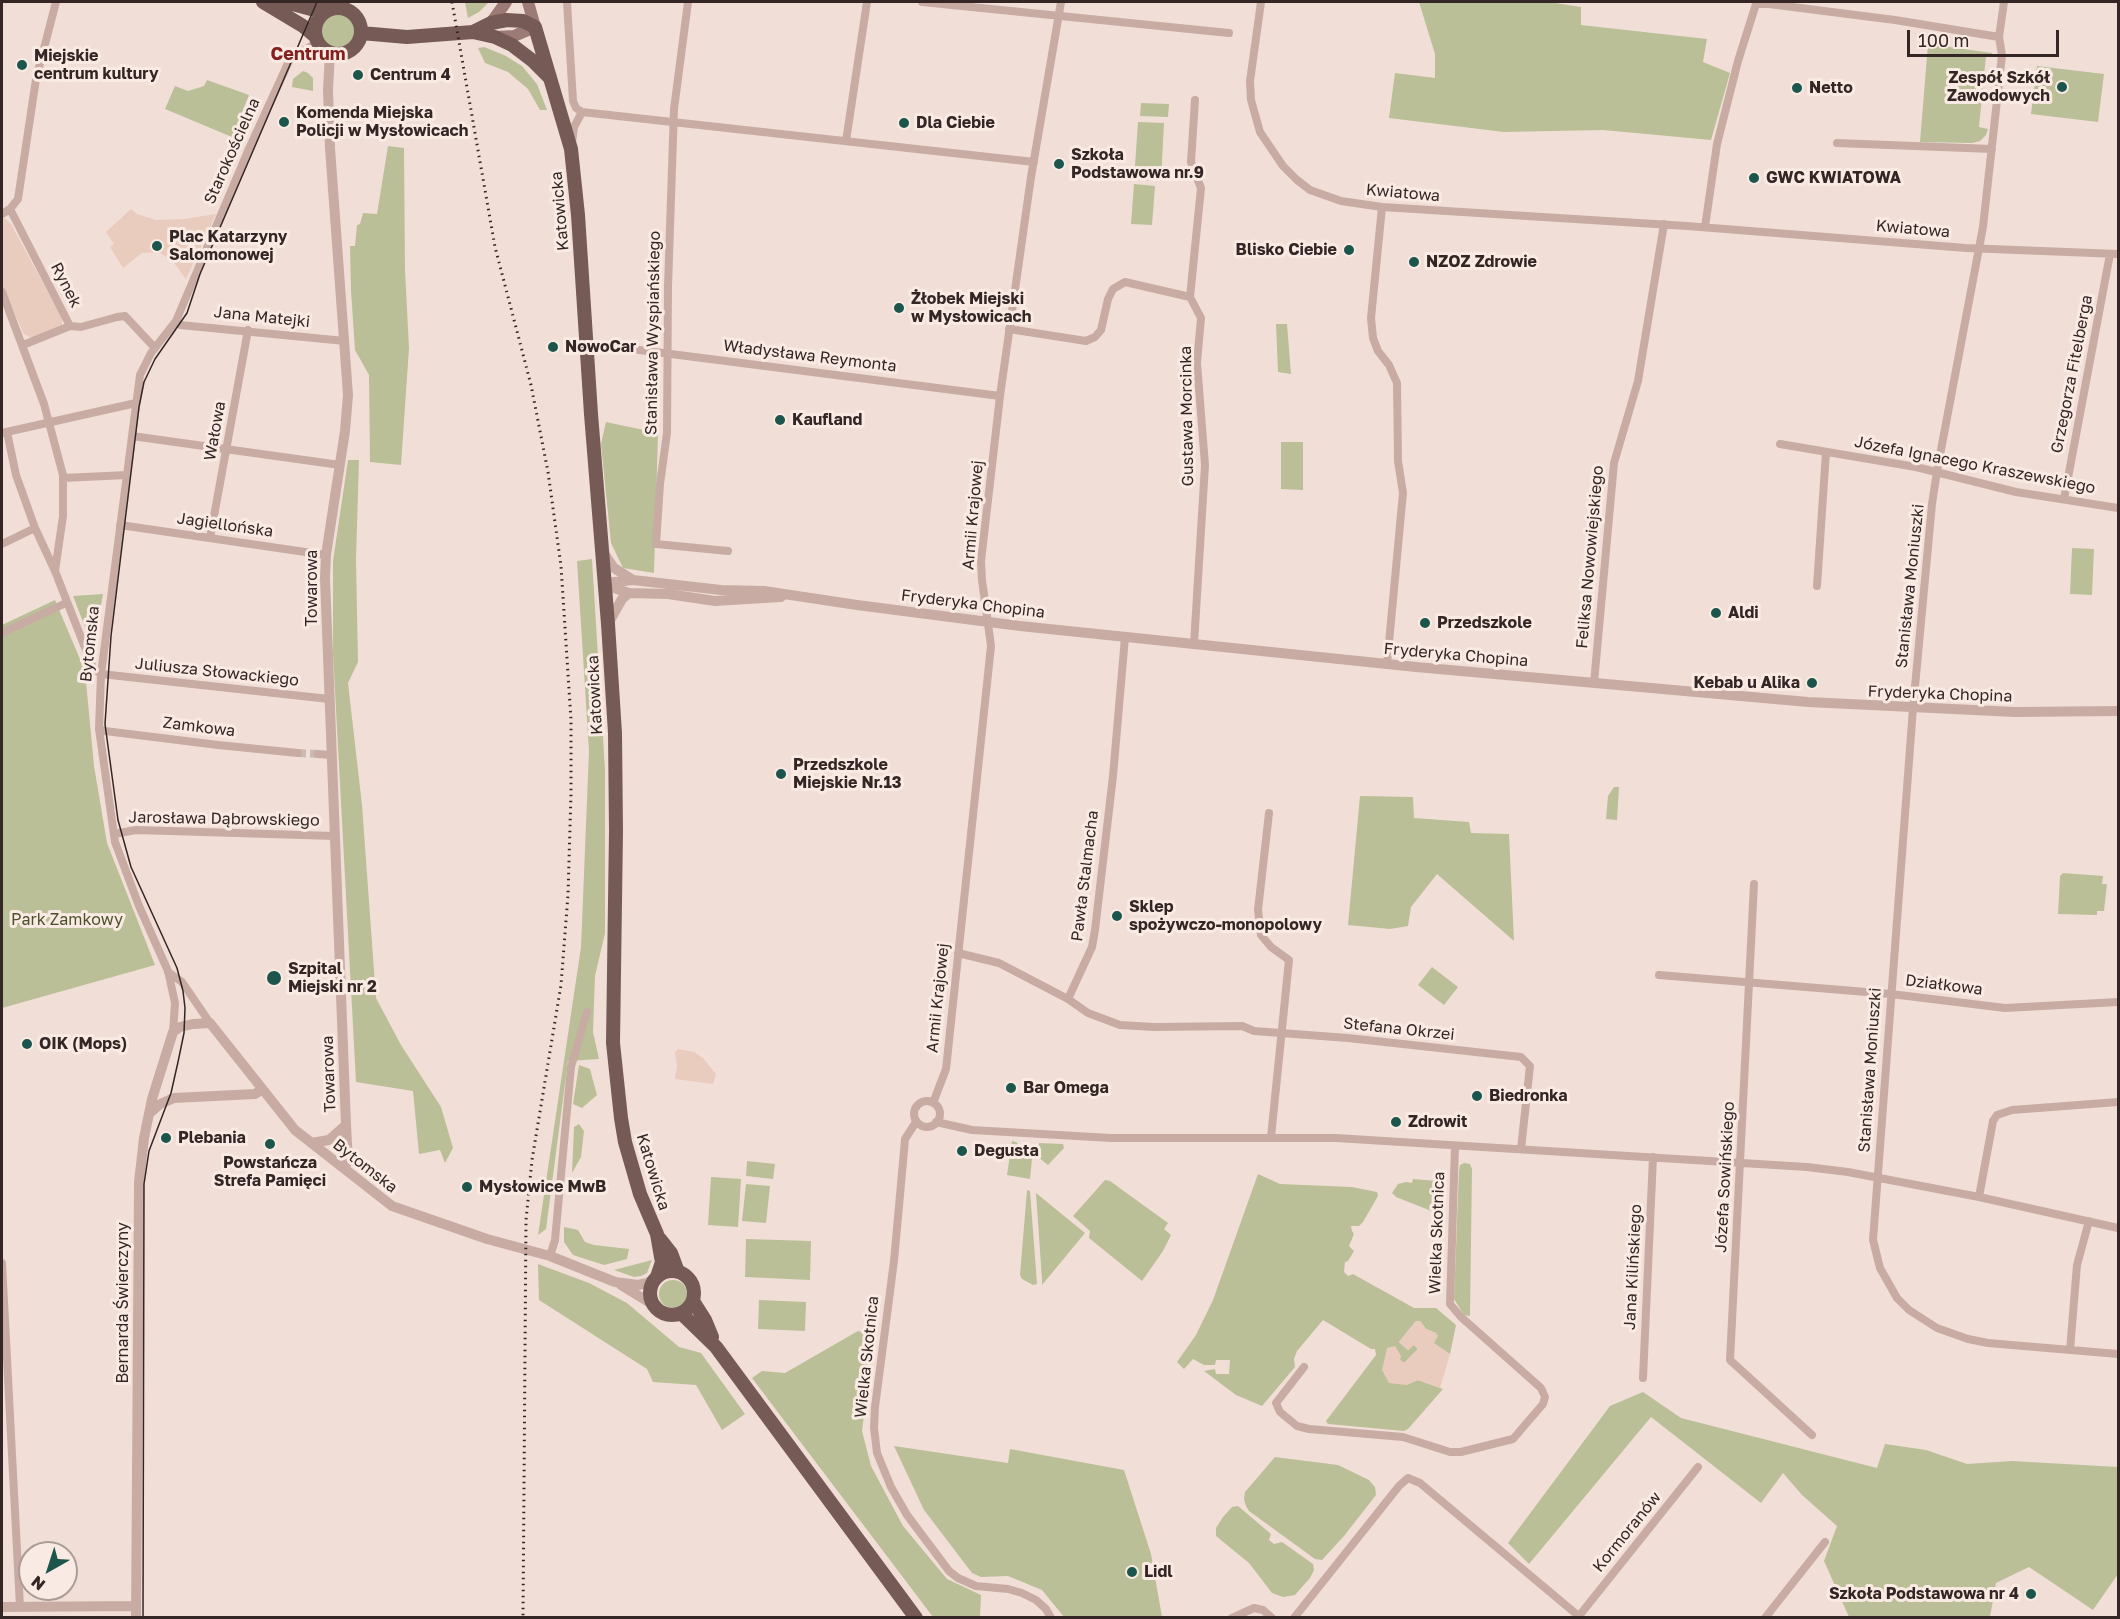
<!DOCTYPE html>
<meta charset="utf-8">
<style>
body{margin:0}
#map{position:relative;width:2120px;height:1619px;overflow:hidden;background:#f1dfd7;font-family:"Golos Text",sans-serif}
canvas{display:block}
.frame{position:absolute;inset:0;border:3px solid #332625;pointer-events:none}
.north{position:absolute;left:18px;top:1541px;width:60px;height:60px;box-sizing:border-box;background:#f9eae3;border:2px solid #aa9c97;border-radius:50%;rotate:219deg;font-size:16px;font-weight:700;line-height:24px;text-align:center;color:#332625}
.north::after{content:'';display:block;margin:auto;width:21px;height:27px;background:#1b554c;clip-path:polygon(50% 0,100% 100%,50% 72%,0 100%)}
.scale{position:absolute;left:1907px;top:30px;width:152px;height:27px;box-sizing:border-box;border:3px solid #332625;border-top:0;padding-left:8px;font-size:18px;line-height:21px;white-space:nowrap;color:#332625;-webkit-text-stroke:4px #f9eae3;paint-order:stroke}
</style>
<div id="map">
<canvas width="2120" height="1619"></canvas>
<div class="frame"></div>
<div class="north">N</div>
<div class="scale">100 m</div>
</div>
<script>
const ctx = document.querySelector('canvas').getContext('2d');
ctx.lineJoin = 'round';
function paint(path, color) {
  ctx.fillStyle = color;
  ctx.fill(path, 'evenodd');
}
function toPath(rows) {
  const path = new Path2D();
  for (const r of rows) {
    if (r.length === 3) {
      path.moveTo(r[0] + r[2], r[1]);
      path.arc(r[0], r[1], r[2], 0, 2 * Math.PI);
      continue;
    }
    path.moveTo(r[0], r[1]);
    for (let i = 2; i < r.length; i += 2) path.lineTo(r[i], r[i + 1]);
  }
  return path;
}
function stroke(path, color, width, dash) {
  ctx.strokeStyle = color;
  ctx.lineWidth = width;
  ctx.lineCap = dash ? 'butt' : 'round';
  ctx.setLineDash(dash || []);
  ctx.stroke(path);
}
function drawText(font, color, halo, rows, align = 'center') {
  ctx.font = font + ' "Golos Text",sans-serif';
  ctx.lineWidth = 6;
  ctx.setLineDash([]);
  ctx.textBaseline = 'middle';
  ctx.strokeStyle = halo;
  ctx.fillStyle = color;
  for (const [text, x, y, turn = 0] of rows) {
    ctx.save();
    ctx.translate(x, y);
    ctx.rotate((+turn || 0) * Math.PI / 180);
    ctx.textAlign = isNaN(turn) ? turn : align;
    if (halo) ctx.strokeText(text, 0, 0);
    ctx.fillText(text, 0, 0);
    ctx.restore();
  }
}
paint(toPath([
 [465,2,489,2,479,12,468,18],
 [1419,2,1548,2,1581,7,1581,25,1707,39,1703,62,1730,73,1711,140,1603,130,1504,132,1389,118,1395,73,1435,78,1435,54],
 [335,13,342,14,357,25,354,41,342,49,329,47,322,42,322,21,330,14],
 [1928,44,1992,53,1991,56,1986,56,1979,127,1988,129,1986,135,1980,141,1972,143,1920,142],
 [484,47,504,55,522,66,537,84,547,110,540,110,528,89,508,72,485,63,478,48],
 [2037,66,2104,74,2098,122,2031,114],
 [303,71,308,73,313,78,313,91,292,87,293,79],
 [207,80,249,95,232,137,165,109,175,86,188,91,204,86],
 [1141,103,1169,104,1168,117,1140,116],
 [1138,122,1164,123,1161,181,1134,180],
 [388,146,404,148,405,270,409,348,401,465,370,462,369,375,355,350,351,291,350,246,355,246,357,225,360,224,363,213,377,214],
 [1134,184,1155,186,1152,225,1131,224],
 [1276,324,1287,324,1291,374,1278,372],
 [606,422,658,433,654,573,623,568,611,543,601,444],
 [1281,442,1303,442,1303,490,1281,489],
 [348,460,359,460,356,559,358,662,348,683,362,805,376,998,401,1045,441,1107,453,1148,445,1163,440,1150,419,1154,413,1091,356,1082,333,654,333,561],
 [2072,548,2094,549,2092,595,2070,594],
 [592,559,605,770,605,933,595,976,593,1032,599,1059,568,1061,546,1229,538,1235,581,947,589,751,577,561],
 [103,594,95,640,90,640,73,596],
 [55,600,85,671,94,766,107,843,155,965,2,1008,2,625],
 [1614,787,1619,787,1617,820,1606,819,1608,796],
 [1360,796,1413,797,1414,818,1469,822,1471,833,1509,834,1514,941,1437,874,1411,907,1408,926,1390,929,1348,925],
 [2063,873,2103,876,2102,884,2107,884,2104,911,2097,911,2097,915,2058,914,2060,876],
 [1432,967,1458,987,1444,1005,1418,985],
 [579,1065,590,1069,597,1095,582,1108,573,1104],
 [579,1124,584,1131,581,1157,572,1173,574,1127],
 [1012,1141,1016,1142,1032,1159,1030,1179,1007,1175],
 [1039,1143,1063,1144,1064,1148,1048,1165,1038,1157],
 [747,1161,775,1164,773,1179,746,1176],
 [1464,1163,1470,1164,1472,1169,1470,1316,1464,1315,1454,1299,1459,1171,1460,1165],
 [1258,1174,1280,1184,1352,1187,1377,1192,1378,1196,1363,1222,1359,1226,1351,1226,1352,1231,1354,1234,1349,1246,1354,1251,1348,1261,1345,1262,1344,1272,1348,1276,1353,1274,1414,1308,1436,1308,1456,1325,1450,1354,1433,1343,1436,1333,1426,1329,1420,1321,1416,1321,1399,1342,1408,1350,1414,1345,1418,1349,1404,1363,1400,1360,1395,1346,1406,1385,1418,1380,1443,1389,1408,1429,1404,1431,1328,1424,1326,1421,1376,1355,1375,1349,1371,1349,1323,1320,1297,1351,1294,1359,1295,1367,1262,1406,1236,1395,1204,1371,1215,1369,1216,1374,1229,1374,1230,1360,1216,1360,1215,1365,1204,1365,1193,1359,1184,1369,1177,1362,1196,1335,1213,1300],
 [711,1177,741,1179,738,1227,708,1225],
 [1413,1179,1437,1181,1440,1184,1436,1211,1434,1212,1396,1197,1392,1193,1398,1184,1406,1182,1412,1183],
 [1105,1180,1110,1181,1168,1223,1164,1229,1171,1235,1163,1251,1142,1281,1089,1238,1090,1231,1073,1216],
 [746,1184,770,1186,766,1223,742,1221],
 [1027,1190,1030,1191,1037,1284,1033,1285,1022,1279,1020,1275],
 [1036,1193,1085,1233,1042,1285,1042,1280],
 [564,1227,578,1230,585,1242,594,1245,629,1249,627,1259,604,1265,573,1255,564,1242],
 [746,1239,811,1241,810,1280,745,1277],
 [652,1260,647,1273,641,1276,634,1277,614,1270],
 [538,1264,589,1283,627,1303,679,1347,701,1353,745,1414,722,1430,696,1385,653,1382,647,1369,539,1300],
 [673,1294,14],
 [759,1300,806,1302,805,1331,758,1329],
 [858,1331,874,1336,862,1431,871,1466,903,1526,947,1579,981,1595,980,1617,933,1617,752,1378,762,1371,785,1373],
 [1643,1392,1681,1418,1877,1468,1885,1444,1926,1450,1967,1464,2012,1461,2118,1467,2118,1574,2093,1610,2029,1567,1996,1583,1990,1617,1849,1617,1824,1561,1837,1526,1802,1495,1783,1473,1761,1503,1651,1417,1529,1564,1508,1543,1610,1406],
 [894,1446,1008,1463,1010,1449,1124,1470,1151,1554,1162,1617,1064,1617,1042,1590,1008,1576,981,1577,972,1573,924,1510],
 [1275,1457,1338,1465,1369,1480,1375,1487,1376,1495,1344,1536,1322,1560,1315,1559,1249,1511,1246,1506,1244,1499,1245,1492],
 [1238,1506,1271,1534,1269,1540,1274,1544,1282,1542,1313,1564,1314,1570,1310,1578,1295,1595,1283,1597,1272,1593,1249,1563,1216,1536,1216,1528,1223,1517,1232,1507]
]), '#babf97');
paint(toPath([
 [131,209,137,214,156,220,184,219,216,214,186,279,174,263,159,252,142,253,123,268,110,247,114,244,106,232],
 [2,218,6,219,11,224,62,318,62,325,32,338,24,334,2,287],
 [678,1049,694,1052,703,1058,716,1074,713,1084,675,1079,677,1066,675,1052],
 [1416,1321,1420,1321,1426,1329,1436,1333,1438,1336,1434,1343,1450,1354,1440,1388,1418,1380,1406,1385,1389,1383,1382,1370,1387,1348,1395,1346,1401,1356,1400,1360,1404,1363,1418,1349,1414,1345,1408,1350,1399,1342]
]), '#e9ccbd');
stroke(toPath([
 [298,753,318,754]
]), '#cbbab3', 8, [8, 4]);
stroke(toPath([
 [567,2,573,101,576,108,582,112],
 [688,2,674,109,668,287,667,433,660,484,656,544,728,551],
 [922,2,1229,33],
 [1261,2,1250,81,1251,100,1260,132,1283,166,1297,180,1310,190,1341,201,1382,207,1687,226,1966,248,2118,254],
 [2004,2,1999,37,2002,55,1983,227,1937,471,1932,504,1913,708,1873,1240,1880,1268,1897,1298,1909,1310,1937,1328,1968,1339,1988,1343,2118,1354],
 [582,112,1034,162],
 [846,141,867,2],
 [572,143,574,127,582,112],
 [1837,143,1992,149],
 [1382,207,1371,318,1373,338,1378,351,1389,365,1397,383,1398,461,1403,493,1387,664],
 [10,209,70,326],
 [2,214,10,209,18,199,36,79,56,2],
 [1705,227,1717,144,1738,61,1756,4,1769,4,1895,20,1999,37],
 [2,292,44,404,63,475,63,516,55,571],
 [176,321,180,325,345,341],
 [1009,329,1086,341,1095,337,1101,330,1108,299,1113,289,1125,282,1190,297],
 [23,345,70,326,81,327,117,317,125,316,155,348],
 [616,347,1000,396],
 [7,432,16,475,35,528,55,571,93,668,101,674],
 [2,433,136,403],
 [132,436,340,465],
 [1780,444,1916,467,2016,492,2118,508],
 [63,478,127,475],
 [2064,499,2110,254],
 [120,525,326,555],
 [210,538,248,330],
 [2,544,35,528],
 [1817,586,1826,452],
 [2,633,66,603],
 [1194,644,1205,465,1197,363,1201,318,1190,297,1201,188,1191,162,1195,100],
 [101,674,329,699],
 [1594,683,1614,463,1638,381,1664,224],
 [99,729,105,731,218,745,298,753],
 [318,754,331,755],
 [1269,813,1258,910,1261,935,1271,947,1289,960,1271,1137],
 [114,834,136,830,335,836],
 [1754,884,1730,1360,1812,1435],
 [958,953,999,963,1068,999,1088,1013,1120,1025,1154,1027,1242,1026,1254,1031,1348,1038,1521,1057,1530,1066,1521,1149],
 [168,972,182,982,210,1023],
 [1659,975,1891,994,2005,1008,2118,1002],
 [1068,999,1092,947,1095,930,1113,776,1125,637],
 [173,1032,175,1003,168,971,139,906,115,842,99,729,101,674,140,375,151,353,176,321,248,151,290,59,318,42],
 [927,1114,13],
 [933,1103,946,1069,991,646,982,580,981,561,1000,396,1031,177,1061,2],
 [916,1122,905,1139,904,1151,894,1261,875,1407,874,1428,877,1453,891,1487,907,1515,949,1571,958,1578,976,1586,1008,1589,1022,1593,1036,1600,1046,1609,1051,1618],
 [936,1122,972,1130,1111,1138,1336,1138,1807,1167,1848,1172,1979,1197,2118,1228],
 [1979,1197,1993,1121,1997,1115,2012,1110,2118,1102],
 [550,1256,555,1240,571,1067,587,1012],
 [2,1263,20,1607],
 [2070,1350,2077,1265,2089,1221],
 [1304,1367,1276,1403,1280,1412,1297,1426,1309,1429,1403,1437,1450,1452,1461,1452,1513,1439,1543,1404,1545,1397,1541,1388,1461,1317,1450,1304,1455,1146],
 [1643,1378,1653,1157],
 [1579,1616,1698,1467],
 [1232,1618,1254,1608,1263,1610,1272,1618],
 [1294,1618,1399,1486,1408,1478,1420,1483,1581,1618],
 [1765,1618,1825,1542]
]), '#c8aca3', 8);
stroke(toPath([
 [330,52,328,90,330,148,348,395,345,431,326,555,325,578,346,1125,348,1161,344,1168],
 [603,552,614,568,633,580],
 [605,583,633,580,721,590,764,591,857,605,1020,626,1416,667,1808,702,2015,712,2118,711],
 [605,585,629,593,668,594,715,601,781,597],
 [608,624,622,599,629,593],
 [151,1112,160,1104,174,1098,255,1094,261,1090],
 [311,1143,329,1140,346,1125],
 [621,1285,652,1304],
 [2,1607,136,1606],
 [136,1618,139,1182,144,1138,152,1099,173,1032,180,1027,193,1024,210,1023,295,1130,392,1206,487,1239,550,1256,615,1282,638,1285,647,1283,657,1277]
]), '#c8aca3', 10);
stroke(toPath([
 [491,23,506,2],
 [495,37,514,36,535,27,528,2]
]), '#9c7a75', 12);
stroke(toPath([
 [263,2,303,26,316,37],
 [285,2,311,9,329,10],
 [338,31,23],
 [473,32,491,23,507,20,523,21,535,27,571,149,578,215,591,414,608,624,615,733,616,831,613,1043,621,1118,625,1142,640,1194,657,1234,661,1257,662,1262,657,1277],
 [361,33,407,37,473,32,495,37,512,45,533,61,550,78],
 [660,1239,671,1253,678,1272],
 [672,1293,22],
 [693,1301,705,1320,712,1337],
 [682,1314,716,1347,916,1618]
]), '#765a56', 14);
stroke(toPath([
 [143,1618,144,1184,149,1151,171,1093,178,1062,184,1033,185,1008,183,991,177,968,131,867,118,820,105,724,111,636,139,407,144,382,155,359,187,313,200,274,317,2]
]), '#332625', 1.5);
stroke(toPath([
 [452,2,495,247,531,385,548,472,561,566,571,720,571,793,568,895,561,985,532,1160,526,1220,523,1618]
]), '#332625', 3, [1.5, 4.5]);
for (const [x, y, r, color] of [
 [22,65,6,"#1b554c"],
 [358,75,6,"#1b554c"],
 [2062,87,6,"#1b554c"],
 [1797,88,6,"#1b554c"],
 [284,122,6,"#1b554c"],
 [904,123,6,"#1b554c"],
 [1059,164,6,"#1b554c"],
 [1754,178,6,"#1b554c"],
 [157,246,6,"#1b554c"],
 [1349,250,6,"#1b554c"],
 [1414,262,6,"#1b554c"],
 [899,308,6,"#1b554c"],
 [553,347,6,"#1b554c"],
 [780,420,6,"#1b554c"],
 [1716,613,6,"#1b554c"],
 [1425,623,6,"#1b554c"],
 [1812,683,6,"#1b554c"],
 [781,774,6,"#1b554c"],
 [1117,916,6,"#1b554c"],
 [274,978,8,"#1b554c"],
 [27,1044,6,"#1b554c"],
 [1011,1088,6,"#1b554c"],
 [1477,1096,6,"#1b554c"],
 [1396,1122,6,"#1b554c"],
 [166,1138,6,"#1b554c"],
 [270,1144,6,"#1b554c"],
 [962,1151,6,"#1b554c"],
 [467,1187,6,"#1b554c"],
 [1132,1572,6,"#1b554c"],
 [2031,1594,6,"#1b554c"]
]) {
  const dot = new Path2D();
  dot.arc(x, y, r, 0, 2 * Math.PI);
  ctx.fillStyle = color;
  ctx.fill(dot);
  stroke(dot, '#f9eae3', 2);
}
drawText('bold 16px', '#332625', '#f9eae3', [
 ["Miejskie",34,56],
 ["centrum kultury",34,74],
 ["Centrum 4",370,75],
 ["Zespół Szkół",2050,78,"right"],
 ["Zawodowych",2050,96,"right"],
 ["Netto",1809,88],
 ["Komenda Miejska",296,113],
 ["Policji w Mysłowicach",296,131],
 ["Dla Ciebie",916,123],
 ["Szkoła",1071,155],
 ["Podstawowa nr.9",1071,173],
 ["GWC KWIATOWA",1766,178],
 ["Plac Katarzyny",169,237],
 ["Salomonowej",169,255],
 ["Blisko Ciebie",1337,250,"right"],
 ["NZOZ Zdrowie",1426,262],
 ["Żłobek Miejski",911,299],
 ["w Mysłowicach",911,317],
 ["NowoCar",565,347],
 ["Kaufland",792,420],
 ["Aldi",1728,613],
 ["Przedszkole",1437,623],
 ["Kebab u Alika",1800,683,"right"],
 ["Przedszkole",793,765],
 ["Miejskie Nr.13",793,783],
 ["Sklep",1129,907],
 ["spożywczo-monopolowy",1129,925],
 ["Szpital",288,969],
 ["Miejski nr 2",288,987],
 ["OIK (Mops)",39,1044],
 ["Bar Omega",1023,1088],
 ["Biedronka",1489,1096],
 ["Zdrowit",1408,1122],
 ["Plebania",178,1138],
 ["Degusta",974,1151],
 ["Powstańcza",270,1163,"center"],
 ["Strefa Pamięci",270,1181,"center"],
 ["Mysłowice MwB",479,1187],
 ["Lidl",1144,1572],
 ["Szkoła Podstawowa nr 4",2019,1594,"right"]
], 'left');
drawText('16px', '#332625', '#f9eae3', [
 ["Starokościelna",232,151,-66],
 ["Kwiatowa",1403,193,5],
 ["Katowicka",560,211,-95],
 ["Kwiatowa",1913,229,5],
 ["Rynek",66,285,63],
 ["Jana Matejki",262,317,6],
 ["Stanisława Wyspiańskiego",653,333,-89],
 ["Władysława Reymonta",810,356,7],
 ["Grzegorza Fitelberga",2072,374,-79],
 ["Gustawa Morcinka",1187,416,-91],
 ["Wałowa",215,431,-80],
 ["Józefa Ignacego Kraszewskiego",1975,465,11],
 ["Armii Krajowej",973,515,-85],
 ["Jagiellońska",225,525,8],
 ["Feliksa Nowowiejskiego",1590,557,-85],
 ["Stanisława Moniuszki",1910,586,-84],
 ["Towarowa",312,588,-90],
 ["Fryderyka Chopina",973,604,7],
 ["Bytomska",90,644,-84],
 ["Fryderyka Chopina",1456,655,5],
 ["Juliusza Słowackiego",217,672,6],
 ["Fryderyka Chopina",1940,694,2],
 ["Katowicka",595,695,-93],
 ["Zamkowa",199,727,7],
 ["Jarosława Dąbrowskiego",224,819,1],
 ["Pawła Stalmacha",1085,876,-83],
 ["Działkowa",1944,985,7],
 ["Armii Krajowej",938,998,-84],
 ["Stefana Okrzei",1399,1029,6],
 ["Stanisława Moniuszki",1870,1070,-86],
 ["Towarowa",329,1074,-92],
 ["Bytomska",365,1166,38],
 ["Katowicka",653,1172,73],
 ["Józefa Sowińskiego",1725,1177,-87],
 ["Wielka Skotnica",1437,1233,-88],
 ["Jana Kilińskiego",1633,1267,-87],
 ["Bernarda Świerczyny",123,1303,-90],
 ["Wielka Skotnica",867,1357,-84],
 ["Kormoranów",1627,1532,-51]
]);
drawText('16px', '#4b5229', '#f9eae3', [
 ["Park Zamkowy",67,920]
]);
drawText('bold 18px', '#83201e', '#f9eae3', [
 ["Centrum",308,54]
]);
</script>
